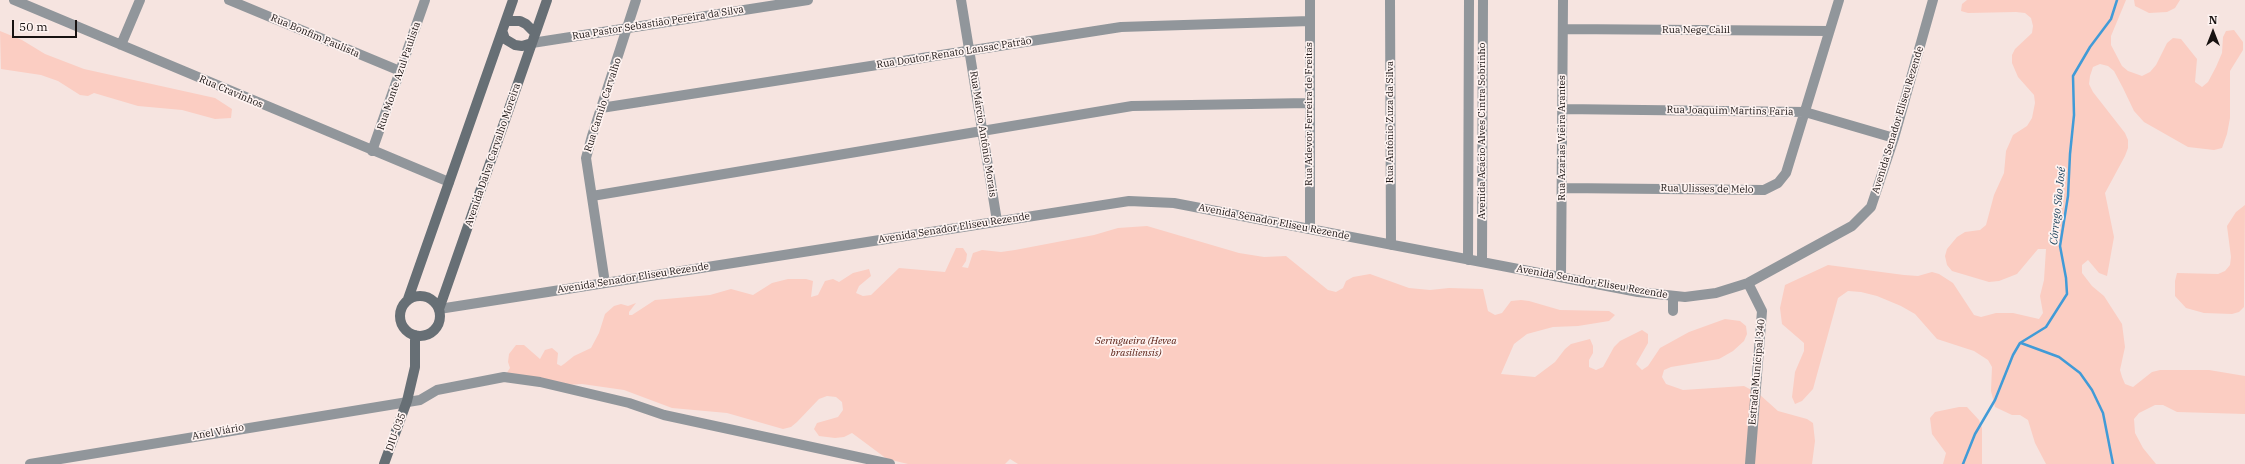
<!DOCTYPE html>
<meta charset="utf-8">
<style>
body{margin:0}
#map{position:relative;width:2245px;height:464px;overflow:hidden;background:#f6e4e0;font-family:"IBM Plex Serif",serif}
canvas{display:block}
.north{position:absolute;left:2193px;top:12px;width:40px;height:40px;-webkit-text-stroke:3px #fef3f1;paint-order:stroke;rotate:0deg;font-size:11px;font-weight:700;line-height:16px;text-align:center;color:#181211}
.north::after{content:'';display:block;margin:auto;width:14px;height:18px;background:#181211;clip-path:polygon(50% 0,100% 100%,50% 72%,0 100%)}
.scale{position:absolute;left:12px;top:20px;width:65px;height:18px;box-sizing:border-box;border:2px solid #181211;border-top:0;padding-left:5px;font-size:12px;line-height:14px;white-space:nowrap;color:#181211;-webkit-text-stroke:3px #fef3f1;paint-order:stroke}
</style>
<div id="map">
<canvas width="2245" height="464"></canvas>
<div class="north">N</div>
<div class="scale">50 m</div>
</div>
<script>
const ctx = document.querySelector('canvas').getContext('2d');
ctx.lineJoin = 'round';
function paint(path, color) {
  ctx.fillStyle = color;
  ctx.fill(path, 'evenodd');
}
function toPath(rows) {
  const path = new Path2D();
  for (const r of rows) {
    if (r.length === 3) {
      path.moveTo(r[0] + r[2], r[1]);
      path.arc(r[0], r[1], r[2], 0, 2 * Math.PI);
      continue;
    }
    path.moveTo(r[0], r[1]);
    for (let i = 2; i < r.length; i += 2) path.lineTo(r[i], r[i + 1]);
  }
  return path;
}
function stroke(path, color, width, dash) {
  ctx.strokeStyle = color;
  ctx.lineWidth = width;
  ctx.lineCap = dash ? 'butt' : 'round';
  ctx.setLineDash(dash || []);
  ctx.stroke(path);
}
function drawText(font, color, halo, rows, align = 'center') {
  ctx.font = font + ' "IBM Plex Serif",serif';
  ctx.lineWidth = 3.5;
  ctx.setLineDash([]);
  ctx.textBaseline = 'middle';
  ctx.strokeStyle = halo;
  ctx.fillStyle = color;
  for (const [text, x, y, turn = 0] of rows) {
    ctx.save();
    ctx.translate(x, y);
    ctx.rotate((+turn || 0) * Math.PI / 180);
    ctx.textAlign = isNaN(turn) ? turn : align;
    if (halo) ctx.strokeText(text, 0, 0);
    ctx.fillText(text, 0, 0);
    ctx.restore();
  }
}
paint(toPath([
 [1967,0,2126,0,2111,36,2111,45,2122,66,2128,71,2142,76,2150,72,2156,65,2167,43,2173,38,2181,39,2197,59,2195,82,2202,87,2208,82,2216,67,2222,53,2223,37,2226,31,2234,30,2243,42,2243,50,2230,71,2230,118,2227,134,2222,148,2214,150,2188,147,2144,122,2134,111,2123,88,2114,71,2108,66,2100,64,2093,67,2090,76,2089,84,2093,92,2125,133,2128,140,2128,148,2125,156,2105,193,2114,237,2107,276,2099,273,2088,260,2082,265,2082,273,2092,286,2104,296,2122,324,2125,347,2120,370,2122,377,2125,384,2133,387,2152,372,2160,370,2209,370,2245,376,2245,414,2177,412,2163,405,2155,405,2139,413,2134,419,2135,433,2143,448,2156,464,2046,464,2035,443,2028,420,2020,415,2012,415,1995,407,1991,391,1992,367,1988,360,1974,351,1937,339,1915,314,1901,306,1877,296,1861,292,1848,291,1838,298,1813,389,1802,401,1795,404,1792,397,1795,372,1804,351,1804,343,1782,324,1780,308,1785,285,1828,265,1904,275,1918,276,1932,272,1939,274,1953,283,1974,315,1981,317,1996,313,2013,313,2039,319,2043,313,2040,296,2044,280,2046,249,2038,249,2017,274,1999,281,1989,282,1952,271,1947,265,1945,256,1947,249,1957,237,1965,232,1980,230,1986,225,1994,195,2004,173,2006,151,2010,142,2013,135,2027,126,2032,118,2035,103,2034,95,2018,77,2012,63,2012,55,2015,49,2032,33,2033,26,2031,18,2025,13,2016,12,1968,13,1961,11,1962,4],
 [2134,0,2180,0,2175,8,2167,12,2149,13,2135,6],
 [0,31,22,40,45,54,84,69,215,98,232,109,231,118,215,119,182,110,138,106,94,93,88,96,80,95,58,81,41,75,1,69],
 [2245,205,2244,307,2239,312,2232,314,2204,313,2186,308,2175,296,2175,281,2177,273,2218,274,2225,271,2230,265,2231,257,2227,226,2236,212],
 [1147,226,1239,253,1264,257,1286,256,1328,290,1336,292,1343,288,1346,281,1353,277,1370,274,1409,288,1430,290,1449,288,1483,289,1488,311,1495,315,1502,313,1511,301,1521,300,1529,301,1560,310,1609,311,1615,315,1609,321,1578,326,1553,327,1527,334,1514,344,1501,374,1535,377,1555,362,1565,349,1571,344,1590,339,1593,346,1593,353,1589,360,1589,367,1596,370,1603,367,1614,347,1620,341,1642,330,1648,334,1648,343,1636,364,1642,370,1648,366,1660,348,1689,332,1725,319,1740,321,1746,326,1747,334,1744,341,1733,351,1719,359,1671,367,1664,370,1662,377,1666,384,1683,390,1744,386,1759,394,1778,411,1807,419,1813,423,1815,441,1812,464,1018,464,1010,459,1005,464,908,464,887,459,852,433,844,437,835,438,819,436,814,429,817,423,838,417,843,410,842,402,836,397,827,396,819,399,797,422,791,427,783,429,727,413,672,408,624,390,582,384,567,385,506,374,510,368,508,362,509,354,516,345,524,345,540,359,545,350,552,348,558,353,557,364,561,366,564,364,574,356,591,348,599,333,605,314,614,306,621,304,628,306,636,303,629,312,629,315,632,315,655,300,710,295,731,289,753,295,772,283,788,279,806,279,813,281,811,297,818,295,825,281,833,279,839,282,853,273,869,269,871,276,859,286,856,293,863,296,871,295,899,268,945,272,956,248,963,248,967,254,966,261,962,267,968,268,973,253,982,250,1001,252,1015,250,1094,235,1118,228],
 [1959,407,1967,407,1979,420,1982,428,1982,464,1943,464,1946,453,1932,434,1930,418,1935,412]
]), '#fbcdc2');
stroke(toPath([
 [2021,343,2059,357,2080,373,2092,390,2103,413,2113,464],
 [1963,464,1975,434,1995,400,2013,355,2020,343,2046,327,2067,294,2066,278,2060,246,2068,196,2070,154,2074,115,2073,76,2090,47,2111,19,2117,0]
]), '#419bd7', 2.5);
stroke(toPath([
 [14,0,449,182],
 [229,0,400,71],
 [961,0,997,221],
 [1390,0,1391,245],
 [1563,29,1829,31],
 [532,43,808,0],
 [121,45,140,0],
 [601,108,1121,27,1310,21],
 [1562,109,1805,112,1894,138],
 [372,151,425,0],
 [1562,188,1764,190,1778,183,1786,173,1839,0],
 [592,196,1132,106,1309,103],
 [1310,228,1310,0],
 [1468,260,1469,0],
 [1482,262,1483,0],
 [1561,276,1563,0],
 [605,283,586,158,592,136,636,0],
 [1748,283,1762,311,1750,464],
 [1673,296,1673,311],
 [439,309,1129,201,1174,203,1638,292,1685,297,1716,293,1748,283,1852,226,1871,207,1894,138,1933,0],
 [30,464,420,400,437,390,504,377,540,382,629,403,664,415,890,464]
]), '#91969b', 10);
stroke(toPath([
 [506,21,520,21,526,24,535,33],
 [503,33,505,39,515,45,522,46,532,43],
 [420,316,20],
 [408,299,513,0],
 [439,309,547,0],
 [384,464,407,401,415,367,415,335]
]), '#676f75', 10);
drawText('10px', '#181211', '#fef3f1', [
 ["Rua Pastor Sebastião Pereira da Silva",658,23,-9],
 ["Rua Nege Calil",1696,30],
 ["Rua Bonfim Paulista",315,36,23],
 ["Rua Doutor Renato Lansac Patrão",954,53,-9],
 ["Rua Monte Azul Paulista",399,76,-71],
 ["Rua Cravinhos",231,92,23],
 ["Rua Camilo Carvalho",603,105,-72],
 ["Rua Joaquim Martins Faria",1730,111,1],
 ["Rua Adevor Ferreira de Freitas",1309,114,-90],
 ["Avenida Senador Eliseu Rezende",1898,120,-73],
 ["Rua Antônio Zuza da Silva",1390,122,-90],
 ["Avenida Acácio Alves Cintra Sobrinho",1482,131,-90],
 ["Rua Márcio Antônio Morais",983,134,81],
 ["Rua Azarias Vieira Arantes",1562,138,-90],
 ["Avenida Dalva Carvalho Moreira",493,155,-71],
 ["Rua Ulisses de Melo",1707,189,1],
 ["Avenida Senador Eliseu Rezende",1274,222,11],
 ["Avenida Senador Eliseu Rezende",954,228,-9],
 ["Avenida Senador Eliseu Rezende",633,278,-9],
 ["Avenida Senador Eliseu Rezende",1592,282,10],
 ["Estrada Municipal 340",1757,372,-85],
 ["Anel Viário",218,432,-10],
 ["DIU-035",396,432,-70]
]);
drawText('italic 10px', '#53170b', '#fef3f1', [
 ["Seringueira (Hevea",1136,341],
 ["brasiliensis)",1136,353]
]);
drawText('italic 11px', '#1c425b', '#fef3f1', [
 ["Córrego São José",2058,206,-84]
]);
</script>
